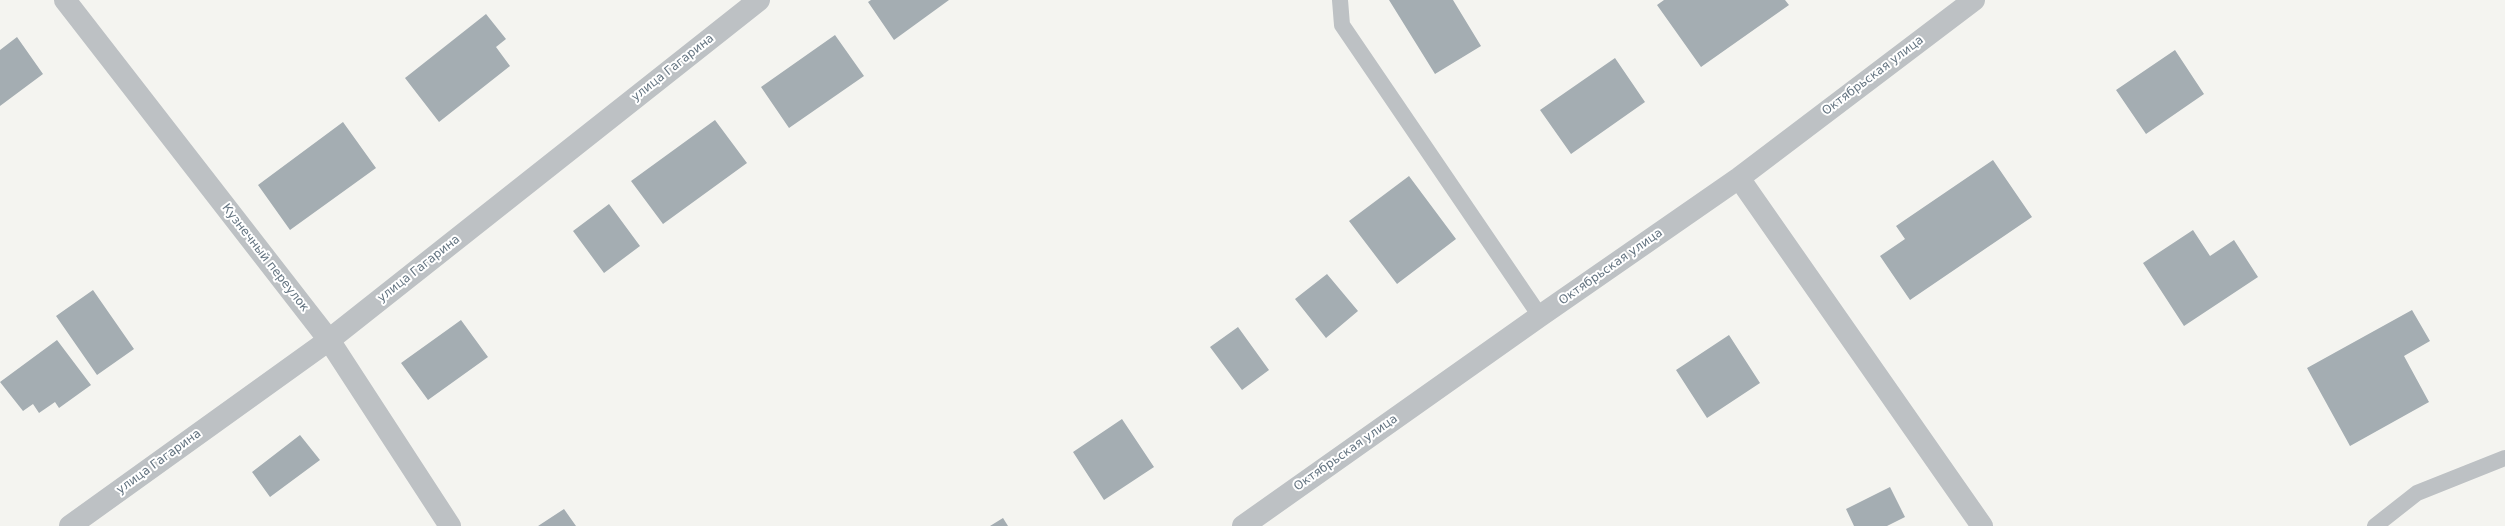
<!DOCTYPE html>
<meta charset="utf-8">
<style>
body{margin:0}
canvas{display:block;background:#f4f4f0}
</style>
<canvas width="2505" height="526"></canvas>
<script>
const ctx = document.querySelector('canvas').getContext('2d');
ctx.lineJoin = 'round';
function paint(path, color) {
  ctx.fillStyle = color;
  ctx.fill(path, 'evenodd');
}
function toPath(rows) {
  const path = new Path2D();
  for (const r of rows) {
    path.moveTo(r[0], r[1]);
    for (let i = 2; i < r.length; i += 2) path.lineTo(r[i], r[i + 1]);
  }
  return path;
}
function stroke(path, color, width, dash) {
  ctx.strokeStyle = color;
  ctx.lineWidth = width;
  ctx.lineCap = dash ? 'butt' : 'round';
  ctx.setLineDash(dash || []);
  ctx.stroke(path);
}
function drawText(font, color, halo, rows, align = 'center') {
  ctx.font = font + ' "DejaVu Sans",sans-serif';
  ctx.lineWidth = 4;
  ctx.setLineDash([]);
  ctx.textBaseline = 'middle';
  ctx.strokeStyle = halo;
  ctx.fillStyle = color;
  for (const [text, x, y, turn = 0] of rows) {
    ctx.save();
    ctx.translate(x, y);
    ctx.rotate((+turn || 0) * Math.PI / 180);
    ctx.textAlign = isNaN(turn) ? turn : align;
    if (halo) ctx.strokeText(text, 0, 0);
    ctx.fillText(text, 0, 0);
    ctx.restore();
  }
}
paint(toPath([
 [871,0,949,0,894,40,868,2],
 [1389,0,1453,0,1481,46,1435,74],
 [1664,0,1785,0,1789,5,1701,67,1657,5],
 [486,14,506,39,496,47,510,66,439,122,405,78],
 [835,35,864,76,789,128,761,87],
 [17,37,43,74,0,106,0,50],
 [2175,50,2204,94,2146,134,2116,90],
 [1615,58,1645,102,1571,154,1540,110],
 [715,120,747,163,663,224,631,181],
 [343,122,376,168,290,230,258,185],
 [1993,160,2032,217,1910,300,1880,256,1905,239,1896,226],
 [1409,176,1456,239,1397,284,1349,221],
 [609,204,640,246,604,273,573,231],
 [2193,230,2210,256,2234,240,2258,277,2184,326,2143,263],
 [1327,274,1358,311,1326,338,1295,299],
 [93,290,134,349,97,375,56,316],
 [2412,310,2430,341,2404,356,2429,402,2350,446,2307,368],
 [461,320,488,357,428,400,401,363],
 [1238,327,1269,370,1242,390,1210,347],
 [1729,335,1760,383,1707,418,1676,370],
 [57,340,91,385,59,408,55,402,39,413,33,404,23,411,0,382],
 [1122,419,1154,467,1104,500,1073,452],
 [300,435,320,460,270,497,252,472],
 [1890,487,1905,517,1887,526,1854,526,1846,509],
 [564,509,576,526,538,526],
 [1003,518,1008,526,990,526]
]), '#a4adb2');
stroke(toPath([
 [1340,0,1342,25,1540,316],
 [2375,526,2417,493,2505,458]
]), '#bdc1c4', 16);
stroke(toPath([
 [65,0,329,340,450,526],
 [1739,178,1982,526],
 [70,526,329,340,759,0],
 [1243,526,1540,316,1739,178,1974,0]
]), '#bdc1c4', 22);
drawText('12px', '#647481', '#fff', [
 ["улица Гагарина",673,68,-38],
 ["Октябрьская улица",1873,76,-37],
 ["Кузнечный переулок",265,258,52],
 ["Октябрьская улица",1611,267,-35],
 ["улица Гагарина",419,269,-38],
 ["Октябрьская улица",1346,453,-35],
 ["улица Гагарина",159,462,-36]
]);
</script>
